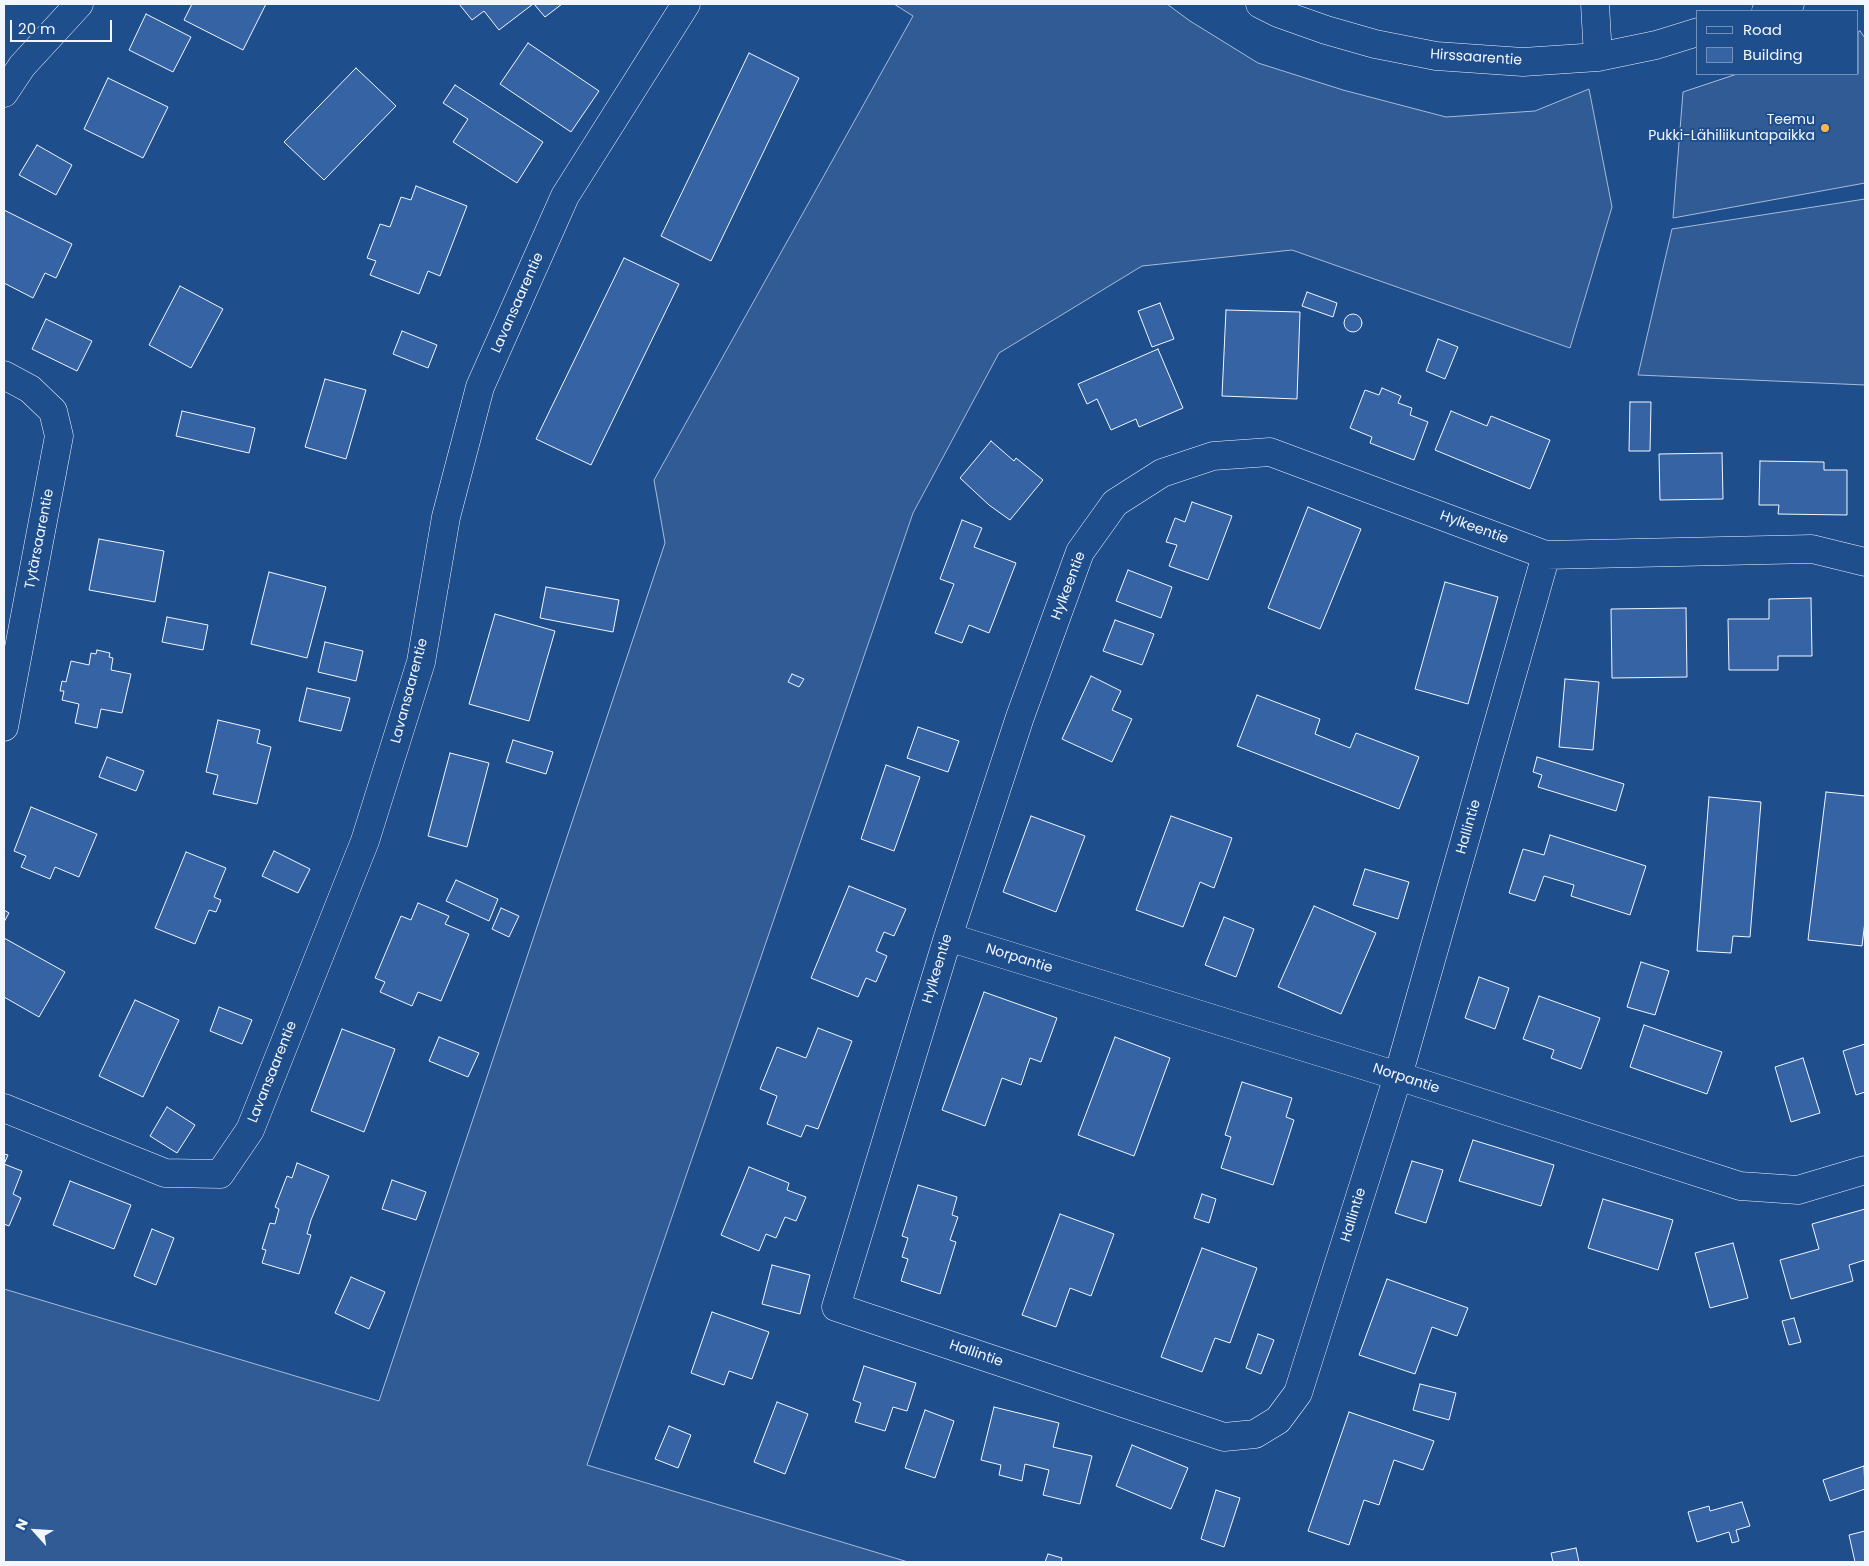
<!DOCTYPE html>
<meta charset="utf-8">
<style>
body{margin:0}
#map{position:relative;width:1869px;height:1566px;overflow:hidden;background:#1f4e8c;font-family:Poppins,sans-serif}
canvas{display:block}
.frame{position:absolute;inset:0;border:5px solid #f2f6ff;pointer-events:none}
.legend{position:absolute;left:1696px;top:10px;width:162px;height:65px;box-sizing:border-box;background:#1f4e8c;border:1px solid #7391ba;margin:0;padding:6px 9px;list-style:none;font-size:15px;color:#f2f6ff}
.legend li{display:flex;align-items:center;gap:10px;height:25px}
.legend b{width:25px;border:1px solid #7391ba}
.north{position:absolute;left:10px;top:1506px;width:50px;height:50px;-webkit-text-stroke:4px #1f4e8c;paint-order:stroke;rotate:296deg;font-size:14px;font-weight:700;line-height:20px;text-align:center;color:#f2f6ff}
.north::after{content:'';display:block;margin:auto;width:18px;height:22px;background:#f2f6ff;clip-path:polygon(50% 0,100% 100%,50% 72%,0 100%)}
.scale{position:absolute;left:10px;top:20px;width:102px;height:22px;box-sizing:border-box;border:2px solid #f2f6ff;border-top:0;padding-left:6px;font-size:15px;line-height:18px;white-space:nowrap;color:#f2f6ff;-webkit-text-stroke:4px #1f4e8c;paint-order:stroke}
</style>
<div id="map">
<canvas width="1869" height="1566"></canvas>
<div class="frame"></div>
<ul class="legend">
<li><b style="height:6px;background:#1f4e8c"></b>Road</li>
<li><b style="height:14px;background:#3563a3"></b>Building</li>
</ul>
<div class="north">N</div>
<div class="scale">20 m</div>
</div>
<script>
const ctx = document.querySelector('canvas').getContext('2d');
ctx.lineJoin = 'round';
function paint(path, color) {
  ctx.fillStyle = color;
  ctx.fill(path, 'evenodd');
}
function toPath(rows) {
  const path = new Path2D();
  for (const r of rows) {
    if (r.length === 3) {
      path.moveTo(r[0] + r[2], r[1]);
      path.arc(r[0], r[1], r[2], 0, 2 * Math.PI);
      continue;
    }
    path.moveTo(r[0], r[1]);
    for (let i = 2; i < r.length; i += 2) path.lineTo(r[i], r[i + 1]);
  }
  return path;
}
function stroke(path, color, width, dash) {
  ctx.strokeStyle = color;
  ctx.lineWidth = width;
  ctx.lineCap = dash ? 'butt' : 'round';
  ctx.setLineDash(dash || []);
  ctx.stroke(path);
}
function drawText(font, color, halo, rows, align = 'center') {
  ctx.font = font + ' Poppins,sans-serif';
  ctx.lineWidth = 4;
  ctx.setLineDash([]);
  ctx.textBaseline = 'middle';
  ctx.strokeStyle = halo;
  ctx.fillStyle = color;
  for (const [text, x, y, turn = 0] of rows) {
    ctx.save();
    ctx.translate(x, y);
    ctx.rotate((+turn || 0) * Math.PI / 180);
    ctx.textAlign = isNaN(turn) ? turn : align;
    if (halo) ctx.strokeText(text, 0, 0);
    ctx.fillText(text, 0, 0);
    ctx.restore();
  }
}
const built = toPath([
 [894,4,1167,4,1190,21,1258,63,1343,90,1446,117,1535,111,1589,89,1612,207,1570,348,1292,250,1142,266,999,353,913,513,587,1465,908,1562,4,1562,4,1289,379,1401,665,543,654,480,913,16,894,4],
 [1860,31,1865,38,1865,183,1673,218,1683,92,1737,74,1858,74,1858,32,1860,31],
 [1865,199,1865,385,1638,375,1672,229,1865,199]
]);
paint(built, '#305b95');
stroke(built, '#a8bbd7', 1);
const building = toPath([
 [192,4,266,4,243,50,184,20,192,4],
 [459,4,533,4,499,30,484,11,472,20,459,4],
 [534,4,562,4,545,17,534,4],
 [146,14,191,37,173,72,129,50,146,14],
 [528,43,599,91,571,132,500,84,528,43],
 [749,53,799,78,711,261,661,236,749,53],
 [356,68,396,106,324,180,284,142,356,68],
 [108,78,168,107,143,158,84,129,108,78],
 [455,85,543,142,517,183,453,142,468,119,443,103,455,85],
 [37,145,72,165,56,195,19,175,37,145],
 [416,186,467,206,440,276,428,271,419,294,370,275,376,261,367,258,380,224,390,227,401,197,411,200,416,186],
 [4,210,72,244,56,278,45,273,33,298,4,283,4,210],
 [624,258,679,284,591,465,536,439,624,258],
 [180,286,223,309,191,368,149,345,180,286],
 [1307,292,1337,303,1333,317,1302,306,1307,292],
 [1160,303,1174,339,1152,347,1138,311,1160,303],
 [1226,310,1300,312,1297,399,1222,396,1226,310],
 [1353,323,9],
 [46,319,92,341,77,371,32,349,46,319],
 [402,331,437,345,428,368,393,354,402,331],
 [1438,339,1458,347,1445,379,1426,371,1438,339],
 [1158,349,1183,408,1139,427,1136,419,1111,430,1097,399,1087,404,1078,384,1158,349],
 [325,379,366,390,346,459,305,447,325,379],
 [1382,388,1401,396,1398,403,1412,408,1410,415,1428,422,1414,460,1370,443,1372,437,1350,428,1365,390,1379,395,1382,388],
 [1630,402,1651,402,1650,451,1629,451,1630,402],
 [182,411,255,428,249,453,176,436,182,411],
 [1451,411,1487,426,1491,416,1550,440,1530,489,1435,450,1451,411],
 [991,441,1014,461,1016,458,1043,480,1010,520,989,505,960,478,991,441],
 [1722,453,1723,499,1660,500,1659,454,1722,453],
 [1760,461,1824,462,1824,470,1847,470,1847,515,1778,514,1779,505,1759,505,1760,461],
 [1192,502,1232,516,1208,580,1169,566,1177,545,1166,542,1175,518,1185,522,1192,502],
 [1308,507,1361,529,1320,629,1268,608,1308,507],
 [962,520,982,528,974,547,1016,563,989,633,969,625,962,643,935,633,954,584,940,579,962,520],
 [99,539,164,551,155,602,89,590,99,539],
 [1128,570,1172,587,1161,618,1116,601,1128,570],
 [269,572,326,587,307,658,251,644,269,572],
 [1445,582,1498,597,1468,704,1415,689,1445,582],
 [546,587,619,600,613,632,540,618,546,587],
 [1811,598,1812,656,1778,656,1778,670,1729,670,1728,619,1769,619,1769,599,1811,598],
 [1686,608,1687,677,1612,678,1611,609,1686,608],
 [495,614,555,631,529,721,469,704,495,614],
 [167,617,208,625,203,650,162,642,167,617],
 [1115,620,1154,634,1142,665,1103,651,1115,620],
 [325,642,363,651,356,681,318,672,325,642],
 [97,650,110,653,109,657,113,658,111,670,131,674,122,713,101,709,97,728,75,723,79,704,62,700,64,691,60,691,62,681,66,682,71,661,89,665,91,653,96,654,97,650],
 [792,674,804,679,799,687,788,682,792,674],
 [1091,676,1121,691,1112,710,1132,719,1112,762,1062,739,1091,676],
 [1565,679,1599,682,1593,750,1559,747,1565,679],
 [307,688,350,698,341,731,299,721,307,688],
 [1257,695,1320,719,1315,734,1350,748,1356,733,1419,757,1399,809,1237,746,1257,695],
 [218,720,260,730,257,743,271,747,257,804,213,794,218,775,206,772,218,720],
 [918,727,959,741,948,772,907,758,918,727],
 [513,740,553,752,546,774,506,762,513,740],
 [450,753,489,763,467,847,428,836,450,753],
 [107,757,144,771,136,791,99,777,107,757],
 [1537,757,1624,784,1616,811,1538,787,1542,775,1533,772,1537,757],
 [886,765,920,777,894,851,861,839,886,765],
 [1826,792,1865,796,1865,921,1862,946,1808,940,1826,792],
 [1709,797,1761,802,1750,937,1733,936,1731,953,1697,951,1709,797],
 [31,807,97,834,79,877,55,867,50,879,21,867,26,856,14,851,31,807],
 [1031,816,1085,836,1056,912,1003,892,1031,816],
 [1171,816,1232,838,1214,888,1200,882,1183,927,1136,910,1171,816],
 [1550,835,1646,866,1630,915,1571,896,1574,885,1544,876,1535,901,1509,893,1523,849,1544,855,1550,835],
 [274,851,310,869,298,893,262,876,274,851],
 [186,852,226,868,214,897,221,900,216,912,209,910,195,944,155,928,186,852],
 [1365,869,1409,882,1398,919,1353,905,1365,869],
 [456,880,498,899,489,921,446,901,456,880],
 [849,886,906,909,894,936,884,932,876,951,887,956,876,982,866,978,858,997,811,978,849,886],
 [418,903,449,916,445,924,469,934,441,1001,418,992,412,1006,380,992,385,982,375,978,401,916,411,920,418,903],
 [1314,906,1376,933,1341,1014,1278,987,1314,906],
 [501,908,519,916,509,937,492,929,501,908],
 [4,910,9,913,4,922,4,910],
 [1224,917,1254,929,1236,977,1205,965,1224,917],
 [4,938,65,972,39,1017,4,997,4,938],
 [1641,962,1669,971,1655,1015,1627,1007,1641,962],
 [1479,977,1509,988,1495,1029,1465,1018,1479,977],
 [984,992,1057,1018,1041,1062,1030,1058,1021,1085,1002,1078,985,1126,942,1110,984,992],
 [1539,996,1600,1018,1581,1069,1551,1058,1554,1050,1523,1039,1539,996],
 [135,1000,179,1020,143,1097,99,1076,135,1000],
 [219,1007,252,1020,242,1044,210,1031,219,1007],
 [1644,1025,1722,1052,1707,1094,1630,1067,1644,1025],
 [818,1028,852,1041,818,1129,806,1125,801,1137,767,1124,777,1096,760,1089,777,1047,806,1058,818,1028],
 [342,1029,395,1049,364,1132,311,1111,342,1029],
 [439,1037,479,1053,468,1077,429,1061,439,1037],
 [1115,1037,1170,1058,1134,1156,1078,1135,1115,1037],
 [1865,1044,1865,1092,1856,1095,1843,1051,1865,1044],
 [1803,1058,1820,1113,1791,1122,1775,1067,1803,1058],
 [1242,1082,1292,1098,1286,1117,1294,1120,1273,1185,1221,1168,1231,1137,1225,1135,1242,1082],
 [167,1107,195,1125,177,1153,150,1136,167,1107],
 [1473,1140,1554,1165,1541,1206,1459,1181,1473,1140],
 [4,1154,8,1155,4,1164,22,1171,13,1194,21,1198,9,1226,4,1224,4,1154],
 [1412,1161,1443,1170,1426,1223,1395,1213,1412,1161],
 [297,1163,329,1176,311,1220,307,1234,311,1235,299,1274,262,1263,266,1250,262,1249,270,1223,275,1224,279,1209,275,1207,287,1176,292,1178,297,1163],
 [749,1167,789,1183,787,1190,806,1197,796,1221,785,1217,776,1238,766,1234,759,1251,721,1235,749,1167],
 [392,1180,426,1192,416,1220,382,1209,392,1180],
 [70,1181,131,1205,114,1249,53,1225,70,1181],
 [918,1185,957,1197,952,1215,958,1217,950,1240,956,1242,940,1294,901,1281,908,1259,902,1257,908,1238,902,1236,918,1185],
 [1202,1194,1216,1199,1209,1223,1194,1218,1202,1194],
 [1603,1199,1673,1220,1658,1270,1588,1248,1603,1199],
 [1865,1209,1865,1260,1849,1265,1853,1281,1791,1299,1780,1260,1819,1249,1812,1224,1865,1209],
 [1060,1214,1114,1234,1091,1296,1070,1288,1056,1327,1022,1315,1060,1214],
 [152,1229,174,1238,156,1285,134,1276,152,1229],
 [1733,1243,1748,1298,1710,1308,1695,1253,1733,1243],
 [1202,1248,1257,1268,1230,1343,1215,1338,1202,1372,1161,1357,1202,1248],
 [772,1265,810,1275,800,1314,762,1304,772,1265],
 [351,1277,385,1292,369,1329,335,1313,351,1277],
 [1387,1279,1468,1308,1457,1336,1432,1327,1415,1374,1359,1355,1387,1279],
 [712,1312,769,1332,752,1379,729,1371,724,1385,691,1373,712,1312],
 [1794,1318,1801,1342,1789,1345,1782,1321,1794,1318],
 [1258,1334,1274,1340,1261,1374,1246,1368,1258,1334],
 [864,1366,916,1383,907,1411,893,1407,885,1431,855,1422,861,1403,853,1400,864,1366],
 [1420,1384,1456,1393,1449,1420,1413,1410,1420,1384],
 [777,1402,808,1414,785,1474,754,1462,777,1402],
 [994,1407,1059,1423,1053,1447,1092,1456,1080,1504,1043,1495,1049,1470,1025,1464,1022,1481,999,1475,1001,1465,981,1460,994,1407],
 [925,1410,954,1421,935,1478,905,1468,925,1410],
 [1349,1412,1434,1441,1423,1470,1394,1460,1379,1505,1364,1500,1349,1545,1308,1531,1349,1412],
 [669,1426,691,1435,678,1468,655,1459,669,1426],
 [1132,1445,1188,1468,1171,1509,1116,1486,1132,1445],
 [1864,1466,1865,1489,1830,1501,1823,1480,1864,1466],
 [1216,1490,1240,1498,1224,1547,1201,1539,1216,1490],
 [1742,1502,1750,1526,1736,1530,1739,1541,1732,1543,1729,1532,1697,1542,1688,1512,1709,1506,1710,1511,1742,1502],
 [1865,1531,1865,1562,1855,1562,1849,1535,1865,1531],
 [1576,1548,1579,1562,1553,1562,1551,1553,1576,1548],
 [1048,1554,1062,1558,1061,1562,1045,1562,1048,1554]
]);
paint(building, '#3563a3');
stroke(building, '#f2f6ff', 1);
const street = toPath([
 [1260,4,1278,13,1326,30,1375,44,1436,56,1523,62,1598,57,1656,45,1698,32],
 [1595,4,1598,57],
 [1766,11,1790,4],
 [4,93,22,66,79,4],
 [4,375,30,389,53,411,59,436,4,727],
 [1546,555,1398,1076,1298,1393,1278,1420,1255,1434,1224,1437,836,1307,948,937,1020,717,1080,552,1115,503,1162,473,1213,456,1270,452,1546,555,1812,549,1865,562],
 [948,937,1398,1076,1740,1186,1798,1190,1865,1170],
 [4,1108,165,1173,220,1174,250,1130,365,841,421,662,446,517,480,387,565,196,686,4]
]);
stroke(street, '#f2f6ff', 29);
stroke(street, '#1f4e8c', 28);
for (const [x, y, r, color] of [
 [1825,128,5,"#ffb74d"]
]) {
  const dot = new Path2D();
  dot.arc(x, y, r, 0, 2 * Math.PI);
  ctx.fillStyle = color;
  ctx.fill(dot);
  stroke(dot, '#1f4e8c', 2);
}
drawText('14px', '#f2f6ff', '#1f4e8c', [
 ["Hirssaarentie",1476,58,4],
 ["Lavansaarentie",518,303,-66],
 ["Hylkeentie",1474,528,20],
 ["Tytärsaarentie",40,539,-79],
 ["Hylkeentie",1069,586,-69],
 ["Lavansaarentie",410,691,-75],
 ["Hallintie",1469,827,-74],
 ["Norpantie",1019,959,17],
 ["Hylkeentie",938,969,-73],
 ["Lavansaarentie",273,1072,-68],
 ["Norpantie",1406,1079,18],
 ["Hallintie",1354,1215,-73],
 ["Hallintie",976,1354,19]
]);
drawText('14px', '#f2f6ff', '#1f4e8c', [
 ["Teemu",1815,120],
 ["Pukki-Lähiliikuntapaikka",1815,136]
], 'right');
</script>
